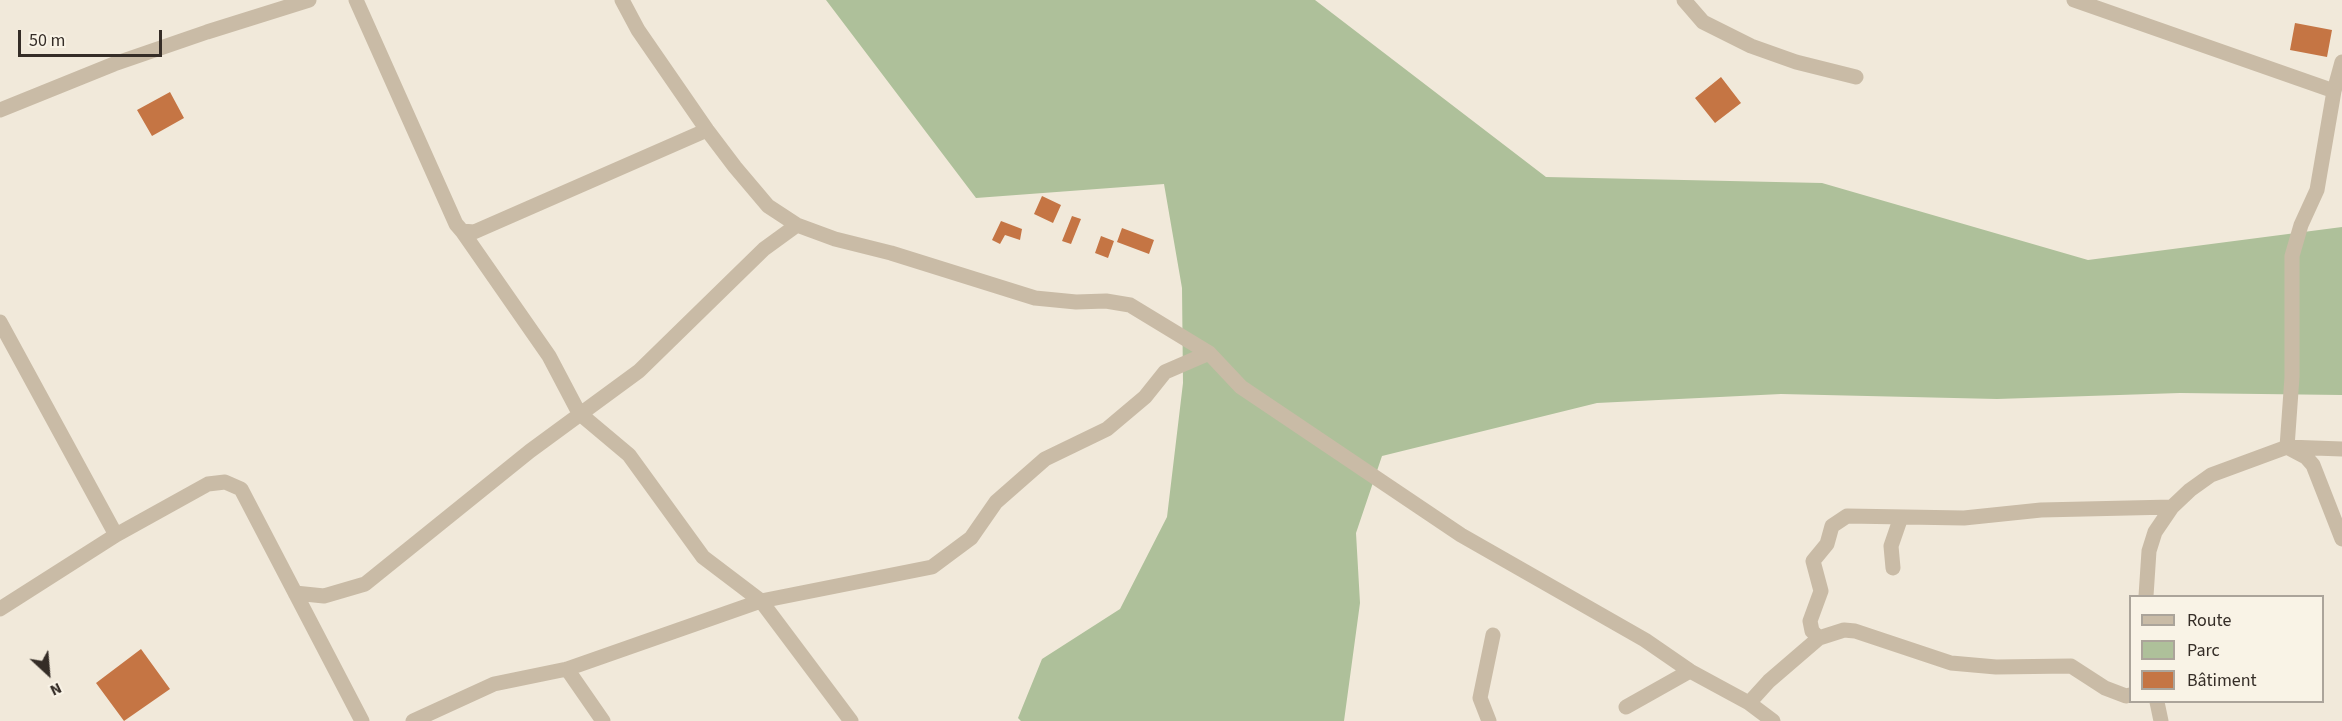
<!DOCTYPE html>
<meta charset="utf-8">
<style>
body{margin:0}
#map{position:relative;width:2342px;height:721px;overflow:hidden;background:#f1e9da;font-family:"Source Sans 3",sans-serif}
canvas{display:block}
.legend{position:absolute;left:2129px;top:595px;width:195px;height:108px;box-sizing:border-box;background:#f9f3e6;border:2px solid #aba49a;margin:0;padding:8px 10px;list-style:none;font-size:18px;color:#352d27}
.legend li{display:flex;align-items:center;gap:12px;height:30px}
.legend b{width:30px;border:2px solid #aba49a}
.north{position:absolute;left:18px;top:643px;width:60px;height:60px;-webkit-text-stroke:4px #f9f3e6;paint-order:stroke;rotate:154deg;font-size:16px;font-weight:700;line-height:24px;text-align:center;color:#352d27}
.north::after{content:'';display:block;margin:auto;width:21px;height:27px;background:#352d27;clip-path:polygon(50% 0,100% 100%,50% 72%,0 100%)}
.scale{position:absolute;left:18px;top:30px;width:144px;height:27px;box-sizing:border-box;border:3px solid #352d27;border-top:0;padding-left:8px;font-size:18px;line-height:21px;white-space:nowrap;color:#352d27;-webkit-text-stroke:4px #f9f3e6;paint-order:stroke}
</style>
<div id="map">
<canvas width="2342" height="721"></canvas>
<ul class="legend">
<li><b style="height:8px;background:#c9bba6"></b>Route</li>
<li><b style="height:16px;background:#aec09a"></b>Parc</li>
<li><b style="height:16px;background:#c57544"></b>Bâtiment</li>
</ul>
<div class="north">N</div>
<div class="scale">50 m</div>
</div>
<script>
const ctx = document.querySelector('canvas').getContext('2d');
ctx.lineJoin = 'round';
function paint(path, color) {
  ctx.fillStyle = color;
  ctx.fill(path, 'evenodd');
}
function toPath(rows) {
  const path = new Path2D();
  for (const r of rows) {
    path.moveTo(r[0], r[1]);
    for (let i = 2; i < r.length; i += 2) path.lineTo(r[i], r[i + 1]);
  }
  return path;
}
function stroke(path, color, width, dash) {
  ctx.strokeStyle = color;
  ctx.lineWidth = width;
  ctx.lineCap = dash ? 'butt' : 'round';
  ctx.setLineDash(dash || []);
  ctx.stroke(path);
}
paint(toPath([
 [826,0,1315,0,1546,177,1822,183,2088,260,2342,227,2342,395,2180,393,1997,399,1781,394,1597,403,1382,456,1356,533,1360,603,1344,721,1021,721,1018,718,1042,659,1120,609,1167,517,1183,383,1182,288,1164,184,976,198]
]), '#aec09a');
paint(toPath([
 [2295,23,2332,30,2327,57,2290,50],
 [1721,77,1741,103,1715,123,1695,98],
 [170,92,184,118,152,136,137,110],
 [1042,196,1061,205,1053,223,1034,214],
 [1072,216,1081,219,1071,244,1062,241],
 [1001,221,1022,229,1020,240,1005,235,1000,244,992,240],
 [1122,228,1154,240,1149,254,1117,242],
 [1101,236,1114,241,1108,258,1095,253],
 [141,649,170,689,124,721,96,683]
]), '#c57544');
stroke(toPath([
 [356,0,456,224,462,231,474,232,707,130],
 [622,0,638,30,707,130,735,167,768,206,797,225,835,239,891,253,1035,298,1076,302,1106,301,1130,305,1209,353,1241,387,1461,535,1645,640,1690,671,1749,703,1773,721],
 [1684,0,1703,22,1751,46,1796,62,1856,77],
 [2074,0,2334,91],
 [0,110,114,64,207,32,309,0],
 [462,231,549,356,579,413,629,455,703,557,761,601,851,721],
 [0,322,116,535],
 [2287,447,2292,377,2292,256,2301,225,2317,190,2334,91,2342,62],
 [2289,448,2306,457,2313,465,2342,539],
 [1893,568,1891,546,1901,517],
 [295,593,324,596,365,584,530,451,639,371,764,249,797,225],
 [2146,596,2149,551,2155,532,2172,507,2190,490,2211,475,2287,447,2342,449],
 [0,609,116,535,208,484,225,482,241,489,362,721],
 [1819,638,1812,631,1810,621,1821,591,1813,561,1827,544,1832,526,1847,516,1964,518,2041,510,2172,507],
 [567,669,603,721],
 [2157,702,2161,721],
 [1749,703,1769,681,1819,638,1844,630,1855,631,1951,663,1996,667,2071,666,2105,688,2126,696,2130,695],
 [1626,707,1690,671],
 [413,721,494,684,567,669,761,601,932,567,971,538,996,502,1045,459,1107,429,1145,397,1165,372,1209,353],
 [1489,721,1480,698,1493,635]
]), '#c9bba6', 15);
</script>
